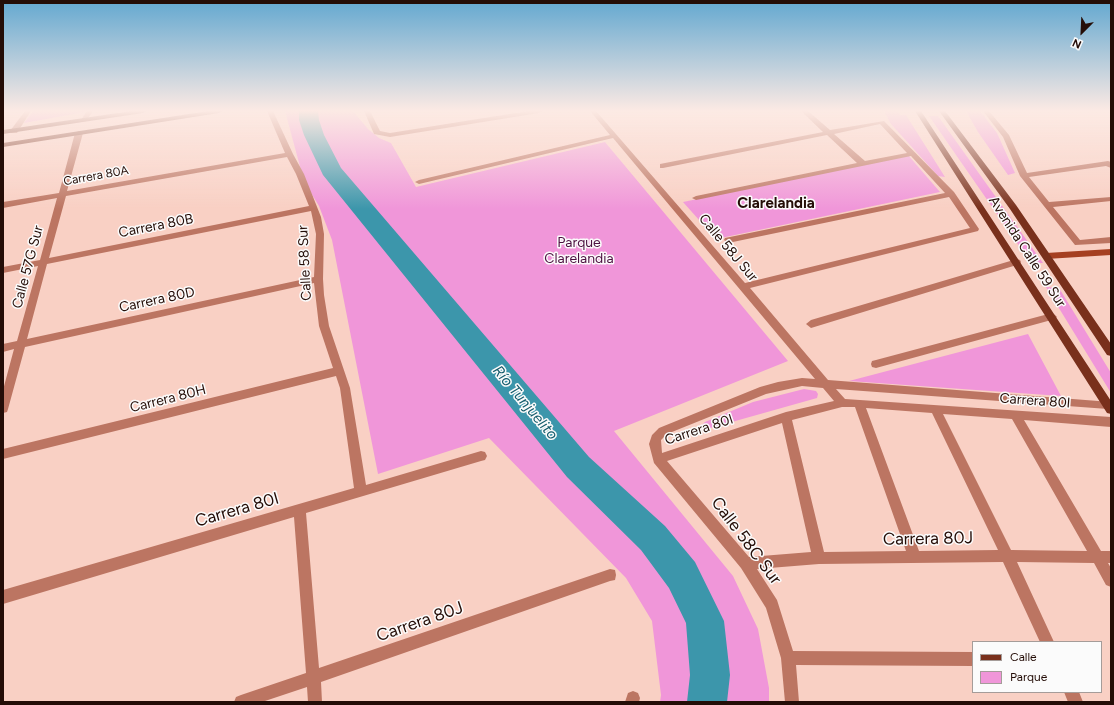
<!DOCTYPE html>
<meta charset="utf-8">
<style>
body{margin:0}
#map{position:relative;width:1114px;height:705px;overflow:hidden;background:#f9d0c4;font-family:Figtree,sans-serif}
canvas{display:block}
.frame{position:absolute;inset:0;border:4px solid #240d07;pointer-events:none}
.legend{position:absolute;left:972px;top:641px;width:130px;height:52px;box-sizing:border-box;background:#fbfbfb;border:1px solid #a59c99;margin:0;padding:5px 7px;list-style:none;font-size:12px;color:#240d07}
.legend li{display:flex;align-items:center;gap:8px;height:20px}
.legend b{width:20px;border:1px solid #a59c99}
.north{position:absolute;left:1062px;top:12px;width:40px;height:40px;-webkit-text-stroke:3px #fbfbfb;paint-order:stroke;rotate:204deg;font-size:11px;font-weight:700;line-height:16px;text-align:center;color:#240d07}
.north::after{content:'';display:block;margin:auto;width:14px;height:18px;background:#240d07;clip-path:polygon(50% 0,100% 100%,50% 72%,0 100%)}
</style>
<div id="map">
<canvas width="1114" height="705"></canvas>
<div class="frame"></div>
<ul class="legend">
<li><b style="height:5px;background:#79301c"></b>Calle</li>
<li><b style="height:11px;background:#f096d9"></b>Parque</li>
</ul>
<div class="north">N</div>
</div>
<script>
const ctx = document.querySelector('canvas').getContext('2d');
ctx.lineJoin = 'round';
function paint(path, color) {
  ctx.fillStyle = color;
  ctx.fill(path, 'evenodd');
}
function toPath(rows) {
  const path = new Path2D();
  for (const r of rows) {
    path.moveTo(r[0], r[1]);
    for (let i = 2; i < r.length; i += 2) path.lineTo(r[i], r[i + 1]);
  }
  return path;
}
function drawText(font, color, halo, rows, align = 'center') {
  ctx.font = font + ' Figtree,sans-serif';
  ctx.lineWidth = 3;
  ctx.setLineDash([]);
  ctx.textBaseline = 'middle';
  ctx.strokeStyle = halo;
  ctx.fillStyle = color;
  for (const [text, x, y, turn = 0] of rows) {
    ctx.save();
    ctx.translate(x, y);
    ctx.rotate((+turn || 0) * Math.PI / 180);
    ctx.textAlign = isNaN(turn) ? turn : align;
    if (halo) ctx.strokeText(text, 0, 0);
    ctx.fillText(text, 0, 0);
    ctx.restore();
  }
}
paint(toPath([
 [33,111,86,111,85,112,24,123],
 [285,111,353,111,368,129,379,138,391,143,416,187,605,142,788,361,614,431,733,576,758,629,769,688,769,702,660,702,661,695,652,621,626,578,489,438,378,474,332,240,319,206,308,188,302,174],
 [884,111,898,111,900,115,906,115,945,177,938,176,891,124],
 [966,111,980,111,997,133,1015,173,1008,175,978,132],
 [929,116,938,116,1043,263,1031,263],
 [908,155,940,192,716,239,683,202],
 [1046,287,1059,288,1111,373,1111,393],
 [1028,334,1061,396,849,381],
 [804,389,816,391,818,394,817,398,707,429,701,426,705,422,753,402]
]), '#f096d9');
paint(toPath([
 [299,111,318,111,319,120,324,135,341,168,589,457,665,526,695,562,724,621,730,675,727,702,687,702,690,675,686,623,669,588,641,550,567,477,323,175,304,135,299,120,299,111]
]), '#3c96ab');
paint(toPath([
 [25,111,31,111,17,133,11,133,10,131,25,111],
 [87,111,93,111,86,121,82,121,81,120,87,111],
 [267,111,273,111,293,154,304,174,321,217,324,234,323,279,324,295,329,326,350,388,366,485,481,451,485,452,487,456,485,460,481,461,306,513,319,668,610,569,615,570,616,575,615,580,610,581,321,682,322,702,308,702,307,687,262,702,234,702,236,697,241,695,306,673,294,517,3,604,3,590,354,488,340,388,336,376,3,459,3,449,333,368,319,326,314,283,25,347,8,409,7,412,3,413,3,390,14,349,3,352,3,344,17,341,38,266,3,273,3,267,40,260,57,198,3,208,3,202,59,193,75,133,79,131,83,133,67,191,285,153,267,111],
 [287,157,296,174,309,206,49,258,66,196,287,157],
 [311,211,316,234,314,277,27,339,47,264,311,211],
 [364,111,370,111,380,131,390,133,528,111,542,111,539,113,390,137,374,134,364,111],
 [590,111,596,111,745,283,970,228,949,197,728,243,724,240,725,238,945,193,911,156,696,200,692,198,696,196,857,163,827,135,663,168,660,168,660,164,823,132,801,111,808,111,830,130,884,121,954,192,979,229,978,231,750,288,828,380,1111,402,1111,408,1108,409,836,389,845,399,1111,417,1111,427,1024,420,1101,551,1111,551,1111,563,1108,563,1111,568,1111,587,1106,585,1094,563,1017,562,1054,642,1040,642,1003,562,819,564,757,569,777,600,793,651,973,652,973,666,796,665,799,702,785,702,781,658,766,608,741,568,654,463,649,444,652,435,659,428,760,387,778,382,802,378,815,379,613,138,419,184,415,182,419,180,610,135,590,111],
 [880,124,907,153,865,161,834,134,880,124],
 [802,386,823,388,834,401,786,412,662,453,661,440,667,434,766,394,802,386],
 [842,407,855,407,906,551,824,552,792,420,842,407],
 [866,408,932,413,998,550,919,551,866,408],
 [943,414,1012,419,1087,551,1011,550,943,414],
 [782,423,811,552,749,557,667,461,782,423],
 [983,111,989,111,1009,135,1027,173,1108,161,1111,162,1111,168,1106,166,1029,177,1049,202,1111,197,1111,201,1053,207,1080,240,1111,237,1111,243,1075,245,1020,176,1003,137,983,111],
 [1017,259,1020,260,1021,262,1020,264,811,328,806,324,811,320,1017,259],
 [1052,313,1055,315,1057,317,1055,319,876,368,872,367,871,364,872,361,876,360,1052,313],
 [633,691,638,693,640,698,639,702,625,702,628,693,633,691],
 [1064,692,1079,692,1083,702,1068,702,1064,692]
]), '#bc7562');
paint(toPath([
 [1111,249,1111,255,1046,259,1042,256,1046,253,1111,249]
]), '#a53f21');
paint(toPath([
 [131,111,146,111,143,113,3,134,3,130,131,111],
 [208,111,222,111,219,113,3,147,3,143,208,111],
 [915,111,921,111,1111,401,1111,414,1107,413,915,111],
 [939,111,945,111,1016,205,1111,344,1111,356,1107,355,1010,209,939,111]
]), '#79301c');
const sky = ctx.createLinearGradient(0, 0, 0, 209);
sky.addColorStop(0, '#63a8d0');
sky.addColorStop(0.53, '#fceae4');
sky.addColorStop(1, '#fceae400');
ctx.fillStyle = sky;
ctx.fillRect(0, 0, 1114, 209);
drawText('12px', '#240d07', '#fbfbfb', [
 ["Carrera 80A",96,176,-10]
]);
drawText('14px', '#240d07', '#fbfbfb', [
 ["Carrera 80B",156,226,-11],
 ["Calle 58J Sur",728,248,50],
 ["Avenida Calle 59 Sur",1027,252,57],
 ["Calle 58 Sur",305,263,-93],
 ["Calle 57G Sur",28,267,-75],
 ["Carrera 80D",157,300,-12],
 ["Carrera 80H",168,399,-14],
 ["Carrera 80I",1035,401,4],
 ["Carrera 80I",699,430,-18]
]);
drawText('14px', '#4d1141', '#fbfbfb', [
 ["Parque",579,243],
 ["Clarelandia",579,259]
]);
drawText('bold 15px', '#240d07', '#fbfbfb', [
 ["Clarelandia",776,204]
]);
drawText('italic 15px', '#145c6c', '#fbfbfb', [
 ["Río Tunjuelito",525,403,50]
]);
drawText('17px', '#240d07', '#fbfbfb', [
 ["Carrera 80I",237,510,-16],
 ["Carrera 80J",928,539,-1],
 ["Calle 58C Sur",746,541,53],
 ["Carrera 80J",420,622,-19]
]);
</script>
